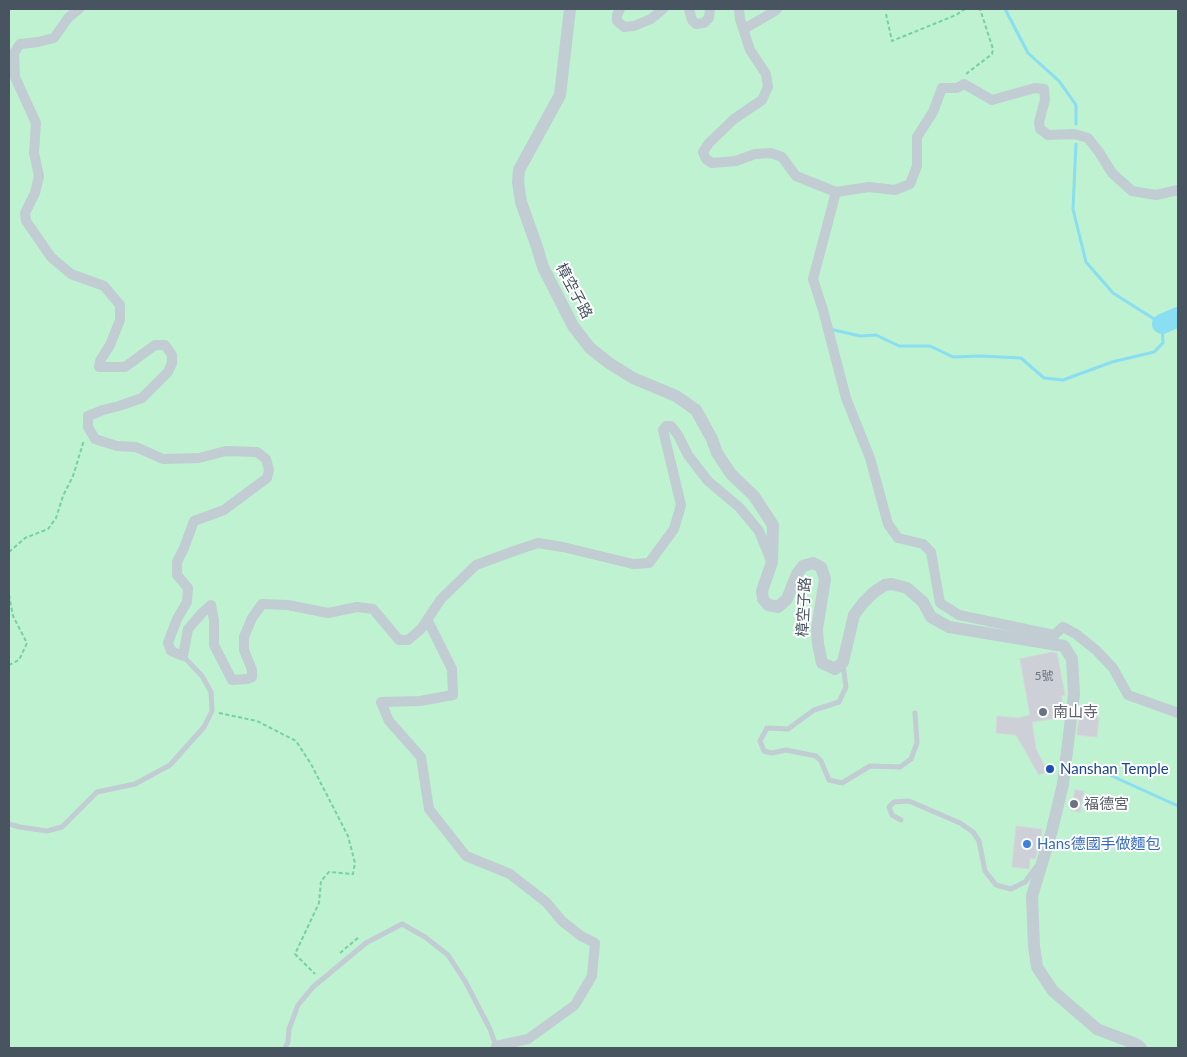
<!DOCTYPE html>
<meta charset="utf-8">
<style>
body{margin:0}
#map{position:relative;width:1187px;height:1057px;overflow:hidden;background:#f4f1f1;font-family:Lato,sans-serif}
canvas{display:block}
.frame{position:absolute;inset:0;border:10px solid #485560;pointer-events:none}
</style>
<div id="map">
<canvas width="1187" height="1057"></canvas>
<div class="frame"></div>
</div>
<script>
const ctx = document.querySelector('canvas').getContext('2d');
ctx.lineJoin = 'round';
function paint(path, color) {
  ctx.fillStyle = color;
  ctx.fill(path, 'evenodd');
}
function toPath(rows) {
  const path = new Path2D();
  for (const r of rows) {
    path.moveTo(r[0], r[1]);
    for (let i = 2; i < r.length; i += 2) path.lineTo(r[i], r[i + 1]);
  }
  return path;
}
function stroke(path, color, width, dash) {
  ctx.strokeStyle = color;
  ctx.lineWidth = width;
  ctx.lineCap = dash ? 'butt' : 'round';
  ctx.setLineDash(dash || []);
  ctx.stroke(path);
}
function drawText(font, color, halo, rows, align = 'center') {
  ctx.font = font + ' Lato,"Noto Sans TC",sans-serif';
  ctx.lineWidth = 4;
  ctx.setLineDash([]);
  ctx.textBaseline = 'middle';
  ctx.strokeStyle = halo;
  ctx.fillStyle = color;
  for (const [text, x, y, turn = 0] of rows) {
    ctx.save();
    ctx.translate(x, y);
    ctx.rotate((+turn || 0) * Math.PI / 180);
    ctx.textAlign = isNaN(turn) ? turn : align;
    if (halo) ctx.strokeText(text, 0, 0);
    ctx.fillText(text, 0, 0);
    ctx.restore();
  }
}
paint(toPath([
 [9,9,1178,9,1178,1048,9,1048]
]), '#bef2d1');
stroke(toPath([
 [1005,9,1028,53,1059,81,1076,105,1076,124],
 [834,330,860,336,876,335,899,346,930,346,953,357,981,356,1021,358,1044,378,1063,380,1112,362,1154,352,1163,343,1162,324,1113,293,1086,262,1073,209,1076,144],
 [1112,776,1178,806]
]), '#89def1', 3);
stroke(toPath([
 [1162,324,1178,317]
]), '#89def1', 20);
const building = toPath([
 [1052,652,1057,653,1065,695,1061,696,1064,708,1057,709,1058,718,1032,722,1036,749,1047,771,1039,775,1016,735,996,733,997,716,1018,718,1030,715,1020,659,1052,652],
 [1079,716,1099,718,1097,737,1077,735,1079,716],
 [1075,790,1084,791,1080,812,1071,810,1075,790],
 [1016,826,1042,829,1041,838,1035,859,1030,858,1029,869,1012,867,1016,826]
]);
paint(building, '#cdd0d6');
stroke(building, '#d5d7dd', 1);
stroke(toPath([
 [886,14,892,41,956,15,965,9],
 [966,74,992,54,993,49,980,9],
 [9,552,25,538,48,529,56,518,63,496,73,476,84,440],
 [9,595,13,616,27,643,19,660,9,665],
 [219,713,257,721,296,741,311,764,348,836,355,863,353,874,329,872,321,881,319,903,295,954,315,974],
 [340,953,359,937]
]), '#74d2a2', 2, [4, 2.5]);
stroke(toPath([
 [843,665,846,687,839,702,814,710,788,729,767,728,760,741,764,751,772,753,786,750,816,756,821,761,829,780,842,783,870,766,900,767,911,759,917,743,915,713],
 [901,820,892,815,889,807,894,802,909,801,960,823,973,832,979,841,985,871,996,885,1011,889,1025,882,1036,867],
 [9,824,20,827,47,831,62,827,97,792,135,784,170,765,204,727,212,711,211,692,202,676,183,656],
 [285,1048,288,1042,289,1029,298,1005,313,987,366,943,402,924,425,937,448,955,465,981,490,1029,496,1046]
]), '#c1ccd3', 5);
stroke(toPath([
 [79,9,68,18,54,38,38,42,20,44,14,53,15,77,36,123,34,153,39,176,35,193,25,213,26,221,51,257,71,274,104,286,120,305,120,320,110,345,100,361,99,367,125,367,155,345,165,345,172,355,172,363,168,372,142,398,119,406,103,410,88,416,88,427,95,439,117,446,136,447,163,459,199,458,226,451,257,452,266,459,269,470,267,478,224,510,194,521,184,548,177,562,177,575,188,588,187,602,177,619,168,643,171,651,183,656,188,629,202,613,211,605,214,620,214,645,232,680,247,679,252,677,252,670,244,650,244,637,252,618,262,604,288,605,328,613,357,607,373,609,399,640,408,640,421,629,441,599,476,565,514,551,538,543,563,547,633,564,649,563,674,529,681,505,663,430,666,426,671,426,678,435,688,455,708,481,739,507,759,531,771,561],
 [620,9,617,15,617,21,624,27,634,26,651,19,663,9],
 [689,9,692,20,696,24,704,23,709,18,710,9],
 [739,9,740,19,750,50,766,74,768,87,762,100,734,119,709,143,703,152,706,159,712,163,736,161,755,154,771,153,782,157,796,176,836,192,869,187,895,190,910,184,917,166,917,137,933,112,942,88,957,88,964,84,992,100,1035,88,1044,89,1045,100,1039,122,1040,129,1048,135,1074,134,1088,138,1099,152,1112,173,1132,191,1156,195,1178,190],
 [744,29,775,11,777,9],
 [836,192,813,279,823,310,846,398,870,458,888,524,898,538,923,544,931,552,940,603,959,615,1054,635],
 [428,621,452,669,453,695,420,701,381,702,389,721,421,757,429,809,466,856,510,874,546,902,562,921,581,936,595,943,592,976,575,1005,528,1039,496,1046],
 [1053,639,1054,635,1063,627,1076,634,1096,650,1113,668,1128,695,1178,713]
]), '#c1ccd3', 10);
stroke(toPath([
 [570,9,560,95,519,170,518,182,521,202,537,247,543,267,573,326,590,348,609,363,633,378,676,396,696,410,712,439,717,453,731,474,754,496,773,525,772,562,762,591,763,599,768,605,778,607,787,599,797,574,803,566,813,563,821,567,825,579,817,629,818,644,822,663,835,669,843,662,854,615,863,603,874,592,885,585,892,584,907,588,923,602,931,617,949,627,1064,646,1072,659,1074,694,1063,784,1052,830,1032,896,1034,946,1037,967,1053,991,1097,1029,1136,1044,1141,1048]
]), '#c1ccd3', 12);
for (const [x, y, r, color] of [
 [1043,712,5,"#6b7280"],
 [1050,769,5,"#1a4fb4"],
 [1074,804,5,"#6b7280"],
 [1027,844,5,"#3f7fe0"]
]) {
  const dot = new Path2D();
  dot.arc(x, y, r, 0, 2 * Math.PI);
  ctx.fillStyle = color;
  ctx.fill(dot);
  stroke(dot, '#fff', 2);
}
drawText('12px', '#69747e', null, [
 ["5號",1044,676]
]);
drawText('15px', '#485560', '#fff', [
 ["樟空子路",574,291,62],
 ["樟空子路",804,607,-87]
]);
drawText('15px', '#5b616d', '#fff', [
 ["南山寺",1053,712],
 ["福德宮",1084,804]
], 'left');
drawText('15px', '#164399', '#fff', [
 ["Nanshan Temple",1060,769]
], 'left');
drawText('15px', '#366cbe', '#fff', [
 ["Hans德國手做麵包",1037,844]
], 'left');
</script>
